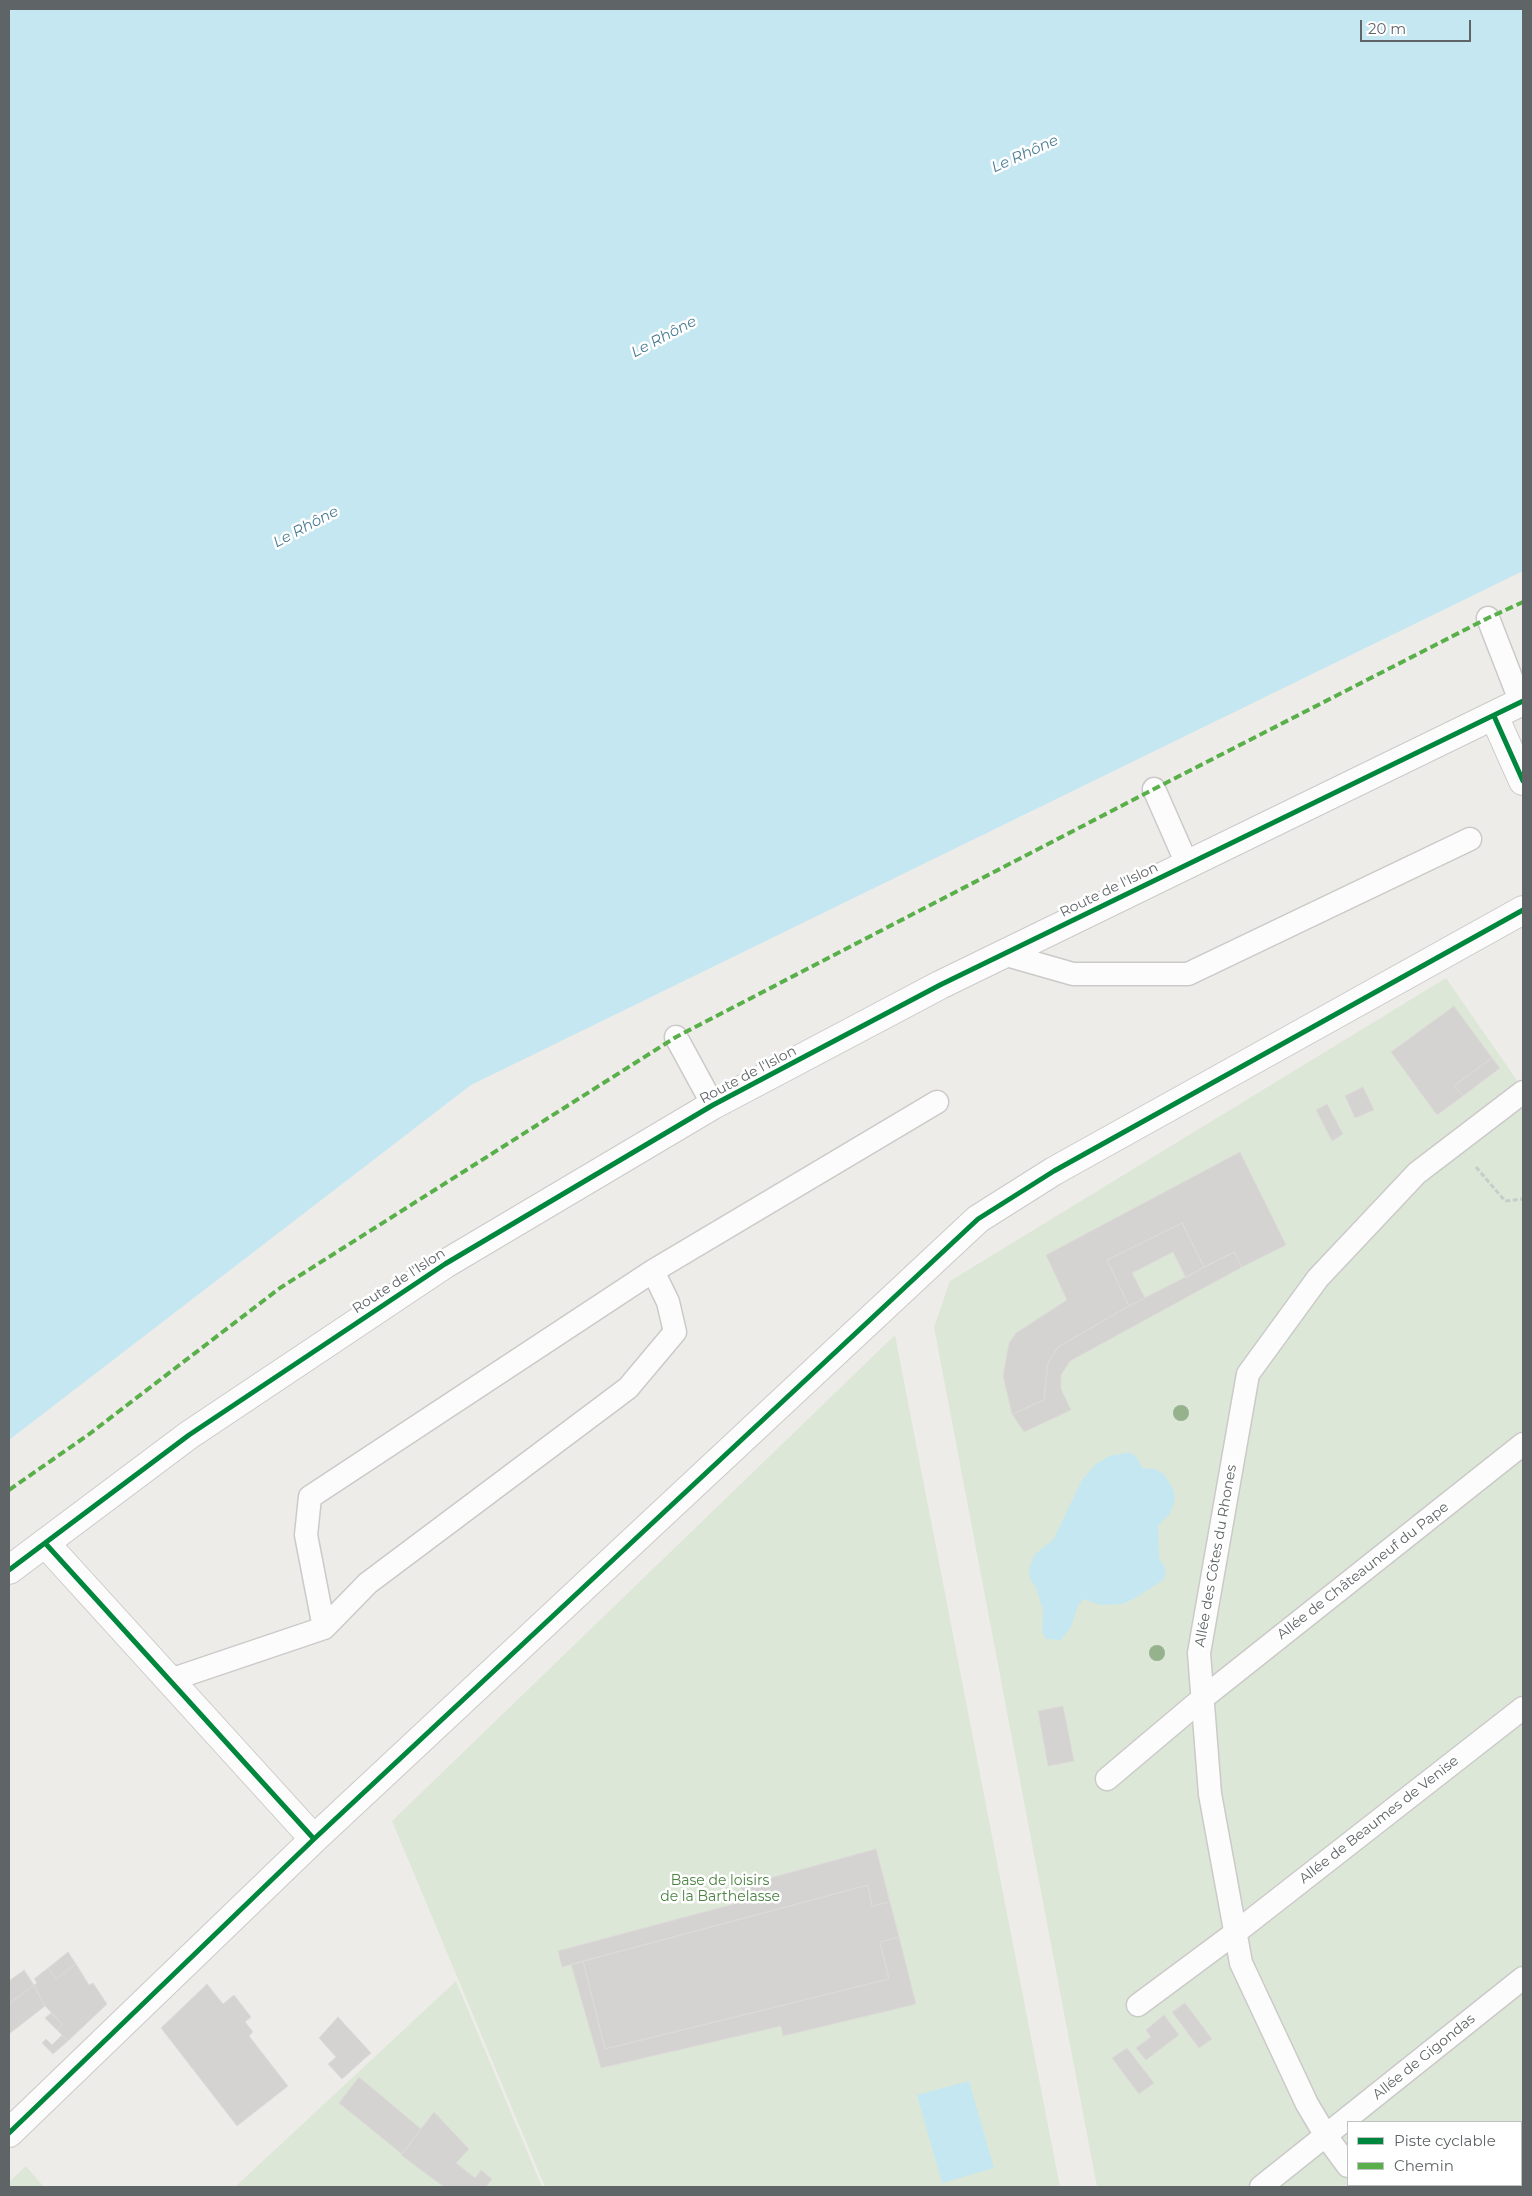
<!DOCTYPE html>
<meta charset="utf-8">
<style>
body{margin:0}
#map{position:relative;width:1532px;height:2196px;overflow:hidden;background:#eeece9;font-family:Montserrat,sans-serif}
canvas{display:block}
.frame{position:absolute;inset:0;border:10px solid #5f6466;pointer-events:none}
.legend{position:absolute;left:1347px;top:2121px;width:175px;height:65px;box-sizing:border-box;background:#fff;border:1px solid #bfc1c2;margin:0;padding:6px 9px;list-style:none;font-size:15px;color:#5f6466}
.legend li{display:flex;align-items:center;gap:10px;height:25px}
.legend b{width:25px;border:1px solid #bfc1c2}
.scale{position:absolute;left:1360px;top:20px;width:111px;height:22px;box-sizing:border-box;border:2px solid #5f6466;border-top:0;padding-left:6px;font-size:15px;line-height:18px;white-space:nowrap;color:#5f6466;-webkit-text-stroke:4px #fff;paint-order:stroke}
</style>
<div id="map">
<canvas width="1532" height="2196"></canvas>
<div class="frame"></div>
<ul class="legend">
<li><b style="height:6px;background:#00873e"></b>Piste cyclable</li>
<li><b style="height:6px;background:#59b04a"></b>Chemin</li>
</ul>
<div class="scale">20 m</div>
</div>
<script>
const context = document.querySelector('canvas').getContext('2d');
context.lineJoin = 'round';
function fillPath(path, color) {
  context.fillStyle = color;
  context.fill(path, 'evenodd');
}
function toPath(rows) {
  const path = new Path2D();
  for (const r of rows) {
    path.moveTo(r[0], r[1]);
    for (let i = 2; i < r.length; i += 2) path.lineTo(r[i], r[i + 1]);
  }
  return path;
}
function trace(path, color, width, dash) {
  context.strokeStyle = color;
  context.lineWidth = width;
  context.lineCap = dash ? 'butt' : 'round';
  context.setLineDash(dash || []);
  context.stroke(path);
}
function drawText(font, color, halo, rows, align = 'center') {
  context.font = font + ' Montserrat,sans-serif';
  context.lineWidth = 5;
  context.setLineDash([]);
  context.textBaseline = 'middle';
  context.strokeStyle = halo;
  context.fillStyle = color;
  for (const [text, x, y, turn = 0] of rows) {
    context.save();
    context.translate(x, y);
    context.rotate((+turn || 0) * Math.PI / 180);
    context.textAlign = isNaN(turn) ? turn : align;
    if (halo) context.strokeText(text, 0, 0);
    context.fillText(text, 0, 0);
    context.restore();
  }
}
const green = toPath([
 [1446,978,1523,1089,1523,2187,1097,2187,934,1327,950,1281],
 [1348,2122,1521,2122,1521,2185,1348,2185],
 [895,1335,1060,2187,545,2187,392,1821],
 [456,1981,542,2187,235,2187],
 [26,2166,44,2187,9,2187,9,2182]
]);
const water = toPath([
 [9,9,1523,9,1523,571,471,1085,9,1440],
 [1130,1452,1138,1459,1142,1468,1154,1469,1164,1474,1174,1491,1175,1499,1171,1512,1158,1526,1159,1559,1164,1566,1166,1573,1163,1580,1134,1599,1122,1604,1100,1605,1084,1599,1078,1605,1071,1627,1061,1640,1046,1639,1042,1632,1043,1610,1036,1588,1030,1579,1029,1568,1035,1554,1053,1540,1082,1480,1096,1464,1109,1456],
 [969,2081,994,2168,942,2183,917,2095]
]);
const building = toPath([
 [1454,1006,1492,1058,1454,1086,1463,1096,1437,1115,1391,1052,1454,1006],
 [1492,1058,1500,1068,1463,1096,1454,1086,1492,1058],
 [1363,1087,1374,1110,1355,1118,1345,1096,1363,1087],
 [1327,1104,1343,1134,1332,1141,1316,1110,1327,1104],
 [1240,1152,1286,1245,1242,1267,1234,1252,1204,1267,1182,1223,1107,1260,1129,1306,1058,1347,1048,1363,1044,1400,1012,1414,1003,1376,1009,1343,1016,1333,1067,1300,1046,1255,1240,1152],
 [1182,1223,1204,1267,1186,1278,1173,1252,1132,1273,1145,1298,1129,1306,1107,1260,1182,1223],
 [1234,1252,1242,1267,1070,1361,1061,1375,1061,1389,1071,1410,1024,1432,1012,1414,1044,1400,1048,1363,1058,1347,1129,1306,1234,1252],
 [1063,1706,1074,1761,1048,1766,1038,1711,1063,1706],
 [876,1849,890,1902,872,1906,868,1885,562,1967,558,1951,745,1901,741,1886,876,1849],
 [868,1885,872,1906,890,1902,899,1937,880,1942,889,1979,605,2049,583,1961,868,1885],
 [899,1937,916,2004,783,2036,781,2026,601,2068,571,1964,583,1961,605,2049,889,1979,880,1942,899,1937],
 [68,1952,76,1964,56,1979,48,1968,68,1952],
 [76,1964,89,1985,93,1983,107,2004,68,2041,57,2030,63,2025,45,2006,34,1985,37,1983,34,1979,48,1968,56,1979,76,1964],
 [24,1970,34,1985,9,2004,9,1981,24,1970],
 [207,1984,223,2004,234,1995,251,2017,245,2022,253,2032,249,2036,288,2086,237,2126,161,2028,207,1984],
 [34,1985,45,2006,9,2034,9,2004,34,1985],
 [1185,2003,1212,2039,1199,2048,1172,2012,1185,2003],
 [51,2013,63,2025,57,2030,45,2018,51,2013],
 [1164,2015,1179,2035,1146,2060,1136,2048,1151,2037,1146,2030,1164,2015],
 [338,2017,371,2053,342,2079,328,2064,336,2057,319,2038,338,2017],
 [62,2035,68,2041,53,2054,42,2043,46,2039,52,2045,62,2035],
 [1127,2048,1154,2083,1139,2094,1112,2058,1127,2048],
 [359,2077,421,2129,402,2154,339,2103,359,2077],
 [434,2112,469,2149,456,2163,475,2178,481,2170,492,2179,486,2187,444,2187,401,2155,434,2112]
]);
const path = toPath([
 [1476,1167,1505,1201,1523,1199]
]);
const service = toPath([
 [1488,618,1521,703],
 [1154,789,1187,864],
 [1003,954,1073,974,1188,974,1470,839],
 [676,1037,713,1105],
 [324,1628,368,1583,628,1388,675,1332,668,1302,653,1271],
 [170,1680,324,1628,306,1535,310,1497,653,1271,937,1102],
 [1107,1779,1203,1698,1523,1444],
 [1138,2005,1235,1933,1523,1708],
 [1348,2166,1326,2136,1307,2104,1241,1963,1210,1794,1199,1653,1248,1374,1318,1278,1417,1173,1523,1092],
 [1363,2185,1364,2187],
 [1261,2187,1523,1978]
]);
const minor = toPath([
 [1494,716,1523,781],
 [45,1543,314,1839],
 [9,2133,314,1839,978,1219,1054,1171,1523,910]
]);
const tertiary = toPath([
 [9,1570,189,1435,445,1264,713,1105,940,985,1523,701]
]);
const quiet = toPath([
 [9,1490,88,1435,280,1288,676,1037,1154,789,1488,618,1523,602]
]);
const cycleway = toPath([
 [1494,716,1523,781],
 [45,1543,314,1839],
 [9,1570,189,1435,445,1264,713,1105,940,985,1523,701],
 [9,2133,314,1839,978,1219,1054,1171,1523,910]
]);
const trees = [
 [1181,1413],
 [1157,1653]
];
const streetNames = [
 ["Route de l'Islon",1109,890,-26],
 ["Route de l'Islon",748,1075,-28],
 ["Route de l'Islon",399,1281,-33],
 ["Allée des Côtes du Rhones",1216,1556,-80],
 ["Allée de Châteauneuf du Pape",1363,1571,-38],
 ["Allée de Beaumes de Venise",1379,1820,-38],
 ["Allée de Gigondas",1424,2057,-39]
];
const parkNames = [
 ["Base de loisirs",720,1881],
 ["de la Barthelasse",720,1897]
];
const waterNames = [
 ["Le Rhône",1025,154,-24],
 ["Le Rhône",664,337,-28],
 ["Le Rhône",306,527,-28]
];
fillPath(green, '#dce7d7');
fillPath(water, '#c5e7f1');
fillPath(building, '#d5d3d2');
trace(building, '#dddbd8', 1);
trace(service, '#cbcac9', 25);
trace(minor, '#cbcac9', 30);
trace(tertiary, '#cbcac9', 30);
trace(path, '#c8ccca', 3, [5, 2.5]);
trace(service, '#fcfcfc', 22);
trace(minor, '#fcfcfc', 28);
trace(tertiary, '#fcfcfc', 28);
trace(quiet, '#59b04a', 4, [8, 4]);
trace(cycleway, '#00873e', 5);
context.fillStyle = '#95b28d';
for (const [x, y] of trees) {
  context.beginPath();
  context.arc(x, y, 8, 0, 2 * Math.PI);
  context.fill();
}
drawText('14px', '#5f6466', '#fff', streetNames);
drawText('14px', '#4c8242', '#fff', parkNames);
drawText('italic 15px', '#4a7d94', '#fff', waterNames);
</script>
